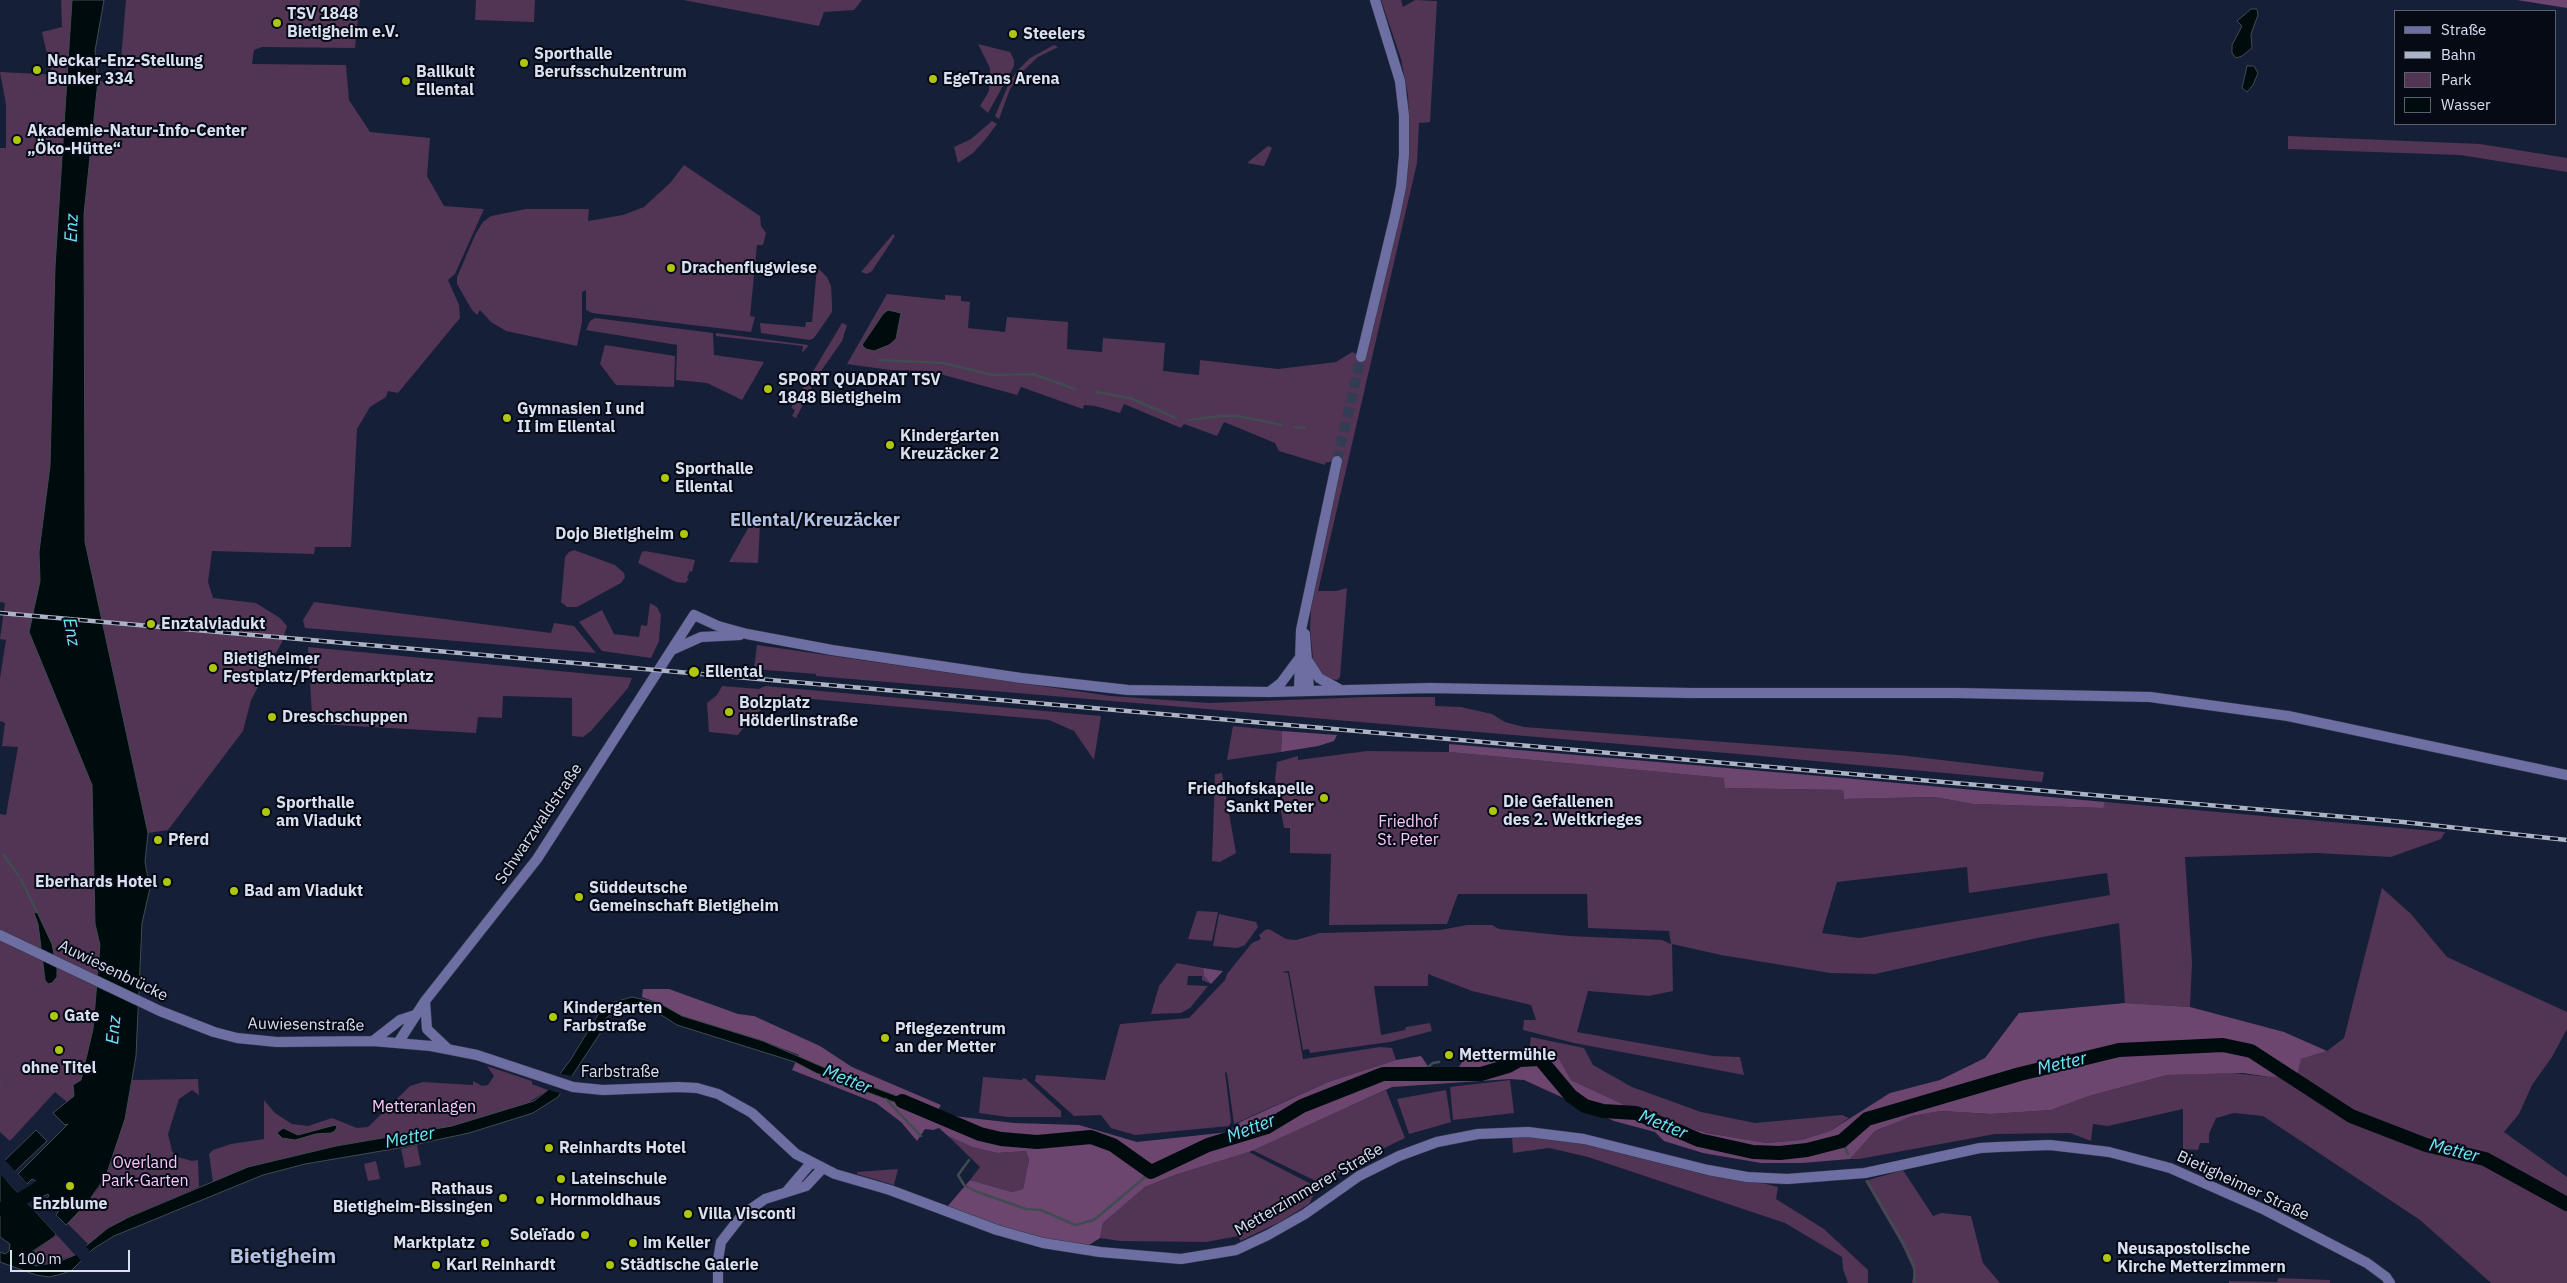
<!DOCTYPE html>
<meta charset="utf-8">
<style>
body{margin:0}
#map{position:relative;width:2567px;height:1283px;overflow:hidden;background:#151f38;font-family:"IBM Plex Sans",sans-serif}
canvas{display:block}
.legend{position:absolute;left:2394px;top:10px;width:162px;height:115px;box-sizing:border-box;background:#060a15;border:1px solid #5a606d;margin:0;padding:6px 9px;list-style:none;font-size:15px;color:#d8e0f1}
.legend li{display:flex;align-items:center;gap:10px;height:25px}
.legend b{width:25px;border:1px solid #5a606d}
.scale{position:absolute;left:10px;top:1250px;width:120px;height:22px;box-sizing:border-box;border:2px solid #d8e0f1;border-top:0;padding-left:6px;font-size:15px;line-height:18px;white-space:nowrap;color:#d8e0f1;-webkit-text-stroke:4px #060a15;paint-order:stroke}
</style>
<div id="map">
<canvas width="2567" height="1283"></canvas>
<ul class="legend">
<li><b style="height:6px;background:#6d6ea1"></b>Straße</li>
<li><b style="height:6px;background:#abb3c6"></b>Bahn</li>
<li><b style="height:14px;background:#523454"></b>Park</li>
<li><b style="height:14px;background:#000b0e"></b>Wasser</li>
</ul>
<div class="scale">100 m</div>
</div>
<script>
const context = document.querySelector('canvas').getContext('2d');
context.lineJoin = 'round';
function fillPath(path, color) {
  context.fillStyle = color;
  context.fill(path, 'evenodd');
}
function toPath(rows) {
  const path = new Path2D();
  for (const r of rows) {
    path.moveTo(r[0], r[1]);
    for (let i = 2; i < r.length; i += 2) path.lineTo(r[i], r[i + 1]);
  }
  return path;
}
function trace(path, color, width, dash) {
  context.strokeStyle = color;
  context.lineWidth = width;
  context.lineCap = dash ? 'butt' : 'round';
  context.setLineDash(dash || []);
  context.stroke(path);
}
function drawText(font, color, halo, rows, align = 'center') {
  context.font = font + ' "IBM Plex Sans",sans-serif';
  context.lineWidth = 4;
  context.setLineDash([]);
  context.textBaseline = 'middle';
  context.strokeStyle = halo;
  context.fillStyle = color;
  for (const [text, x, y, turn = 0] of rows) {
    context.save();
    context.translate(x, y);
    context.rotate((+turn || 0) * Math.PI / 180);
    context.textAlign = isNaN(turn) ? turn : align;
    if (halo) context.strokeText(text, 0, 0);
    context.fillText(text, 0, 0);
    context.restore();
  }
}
const green = toPath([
 [61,0,72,0,55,267,50,466,39,552,40,581,29,632,92,785,95,924,100,945,93,1029,81,1080,75,1096,67,1102,55,1092,10,1141,0,1132,0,814,6,815,18,747,2,746,5,723,0,721,0,678,6,640,0,639,5,603,0,602,0,148,6,148,6,104,0,72,62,75,51,72,42,32,62,27],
 [126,0,360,0,355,48,262,47,254,50,252,64,346,65,349,100,370,132,430,138,427,176,444,206,484,209,455,274,448,280,459,305,460,318,398,393,388,391,386,397,370,407,357,429,351,547,315,547,314,554,212,551,208,582,213,598,256,603,280,618,287,626,282,642,251,700,243,731,168,830,148,833,85,542,84,214,98,81,119,83],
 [476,0,535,0,534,22,475,20],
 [683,0,862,0,854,10,824,12,819,26],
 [1381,0,1401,0,1403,7,1415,0,1437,1,1430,122,1419,123,1417,163,1318,591,1336,591,1347,588,1340,677,1337,680,1326,678,1318,669,1313,659,1310,629,1311,605,1333,461,1325,463,1325,465,1279,451,1275,443,1224,422,1217,436,1184,424,1181,428,1124,404,1120,413,1095,406,1084,405,1083,409,1021,387,1017,395,929,371,890,370,847,364,887,294,945,300,945,295,961,296,961,301,970,302,968,328,1005,332,1007,317,1068,322,1067,349,1102,352,1103,338,1165,343,1163,371,1199,375,1200,360,1278,369,1336,362,1352,352,1366,358,1401,208,1409,125,1408,95,1401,59],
 [978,44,1010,52,1014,60,1014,66,988,113,980,106,989,91,990,68],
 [1054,45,1058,47,1038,57,1024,70,1010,89,999,119,995,116,1010,81,1019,69,1030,58],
 [992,121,997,124,985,140,973,153,958,163,954,147,971,139],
 [2288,136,2480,144,2567,158,2567,172,2460,155,2288,149],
 [1268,146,1272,148,1264,166,1247,163],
 [684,165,760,216,761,226,766,233,763,245,757,245,750,316,755,317,751,332,592,313,586,310,586,290,582,292,582,322,577,346,506,331,491,322,480,310,477,315,472,310,457,284,457,277,476,233,483,222,491,216,526,209,589,209,588,221,623,215,644,207,671,182],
 [893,234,895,236,872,271,867,274,861,272],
 [817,267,827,277,831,286,832,304,832,312,814,338,810,340,761,333,760,323,805,327,806,322,812,322],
 [595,318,713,333,714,355,764,362,742,400,707,383,676,380,677,345,586,330,590,321],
 [842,323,847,325,842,341,819,374,796,418,792,416,795,410,791,408],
 [716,333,808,345,808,346,802,353,803,346,716,336],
 [605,345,675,356,674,387,616,385,600,364],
 [750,525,760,525,758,563,729,562],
 [574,550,615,565,624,573,625,577,621,583,577,607,567,607,561,602,565,557,569,552],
 [645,551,695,560,692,572,690,571,687,578,689,579,685,583,676,582,638,563,642,552],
 [314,602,551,633,554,623,574,626,596,653,305,628,303,620],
 [650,603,657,607,661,615,659,641,651,658,602,651,579,622,602,610,614,634,639,637,641,625,647,626],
 [757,645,1111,696,1209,703,1366,697,1435,697,1435,706,1461,707,1492,714,1505,722,1524,727,1899,755,2044,772,2042,782,1750,755,816,676,816,674,754,669],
 [308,647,632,678,628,688,591,731,583,737,572,736,572,698,503,696,502,718,478,717,476,733,319,724,312,716],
 [722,686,759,689,765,686,1101,716,1094,760,1074,731,1049,720,800,698,765,707,752,717,738,735,709,732,707,703,717,695],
 [1233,726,1282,731,1281,752,1227,760],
 [1367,751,1449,752,1725,778,1725,788,1843,790,1844,799,1934,797,1973,804,2102,808,2105,802,2445,832,2441,839,2391,857,2316,853,2185,857,2192,962,2190,1007,2125,1003,2119,923,2037,938,1875,974,1830,973,1721,955,1672,944,1673,991,1649,996,1588,991,1577,1032,1713,1056,1740,1057,1744,1075,1574,1043,1523,1030,1524,1020,1536,1020,1531,1005,1472,991,1428,974,1428,986,1374,986,1381,1035,1405,1030,1406,1027,1430,1023,1432,1031,1390,1042,1310,1053,1309,1049,1303,1050,1289,971,1282,972,1288,973,1303,1059,1380,1047,1392,1048,1396,1060,1328,1082,1234,1124,1227,1073,1225,1072,1231,1122,1229,1126,1135,1135,1111,1128,1101,1115,1074,1116,1035,1081,1036,1075,1105,1080,1120,1024,1189,1018,1225,980,1227,974,1252,943,1261,939,1259,935,1265,930,1269,929,1286,939,1296,940,1320,933,1440,930,1467,925,1492,925,1499,929,1569,936,1662,940,1671,944,1669,931,1588,928,1587,894,1458,894,1447,924,1329,925,1331,854,1290,853,1290,828,1284,828,1275,779,1277,762,1298,756,1298,760],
 [1967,867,1969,893,2107,873,2110,895,1859,938,1822,933,1837,882],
 [1222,773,1236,853,1220,862,1212,861,1215,774],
 [2382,888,2411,914,2447,957,2567,1012,2567,1029,2552,1057,2532,1085,2519,1114,2504,1132,2567,1177,2567,1283,2491,1283,2420,1220,2263,1116,2234,1113,2216,1118,2209,1134,2209,1143,2200,1143,2198,1150,2183,1149,2183,1109,2108,1126,2093,1124,2091,1141,2070,1133,1995,1134,1859,1159,1850,1159,1875,1131,1911,1116,1941,1111,1991,1114,2051,1110,2089,1096,2167,1075,2232,1073,2270,1077,2301,1059,2327,1051,2344,1038],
 [1197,911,1218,912,1212,941,1188,939],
 [1219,914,1256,922,1258,927,1245,945,1237,948,1213,946],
 [1177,963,1203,968,1204,976,1211,984,1202,980,1202,976,1188,976,1187,985,1208,986,1190,1008,1181,1013,1151,1014,1159,986],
 [1531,1037,1584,1048,1593,1065,1632,1087,1701,1112,1755,1123,1842,1115,1849,1118,1830,1131,1801,1140,1767,1143,1707,1133,1644,1114,1571,1080,1558,1057,1529,1053],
 [487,1066,532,1081,532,1084,548,1090,526,1104,452,1126,336,1146,249,1167,213,1182,209,1154,213,1150,231,1144,264,1139,264,1100,275,1113,292,1124,308,1126,332,1118,357,1128,368,1127,410,1086,423,1082,473,1085,473,1081,482,1086,488,1085,494,1076],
 [983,1077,1022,1080,1023,1078,1026,1079,1061,1111,1061,1117,1008,1117,979,1113],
 [198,1079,199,1095,192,1090,179,1099,168,1134,172,1151,178,1157,192,1161,198,1160,199,1187,129,1217,88,1244,67,1223,98,1189,106,1176,125,1119,132,1080],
 [1510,1080,1514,1113,1453,1120,1450,1087],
 [1386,1090,1405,1138,1355,1162,1322,1184,1252,1150],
 [1446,1090,1451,1122,1409,1134,1397,1099],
 [1512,1135,1572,1141,1706,1175,1754,1181,1778,1187,1776,1199,1824,1229,1868,1270,1868,1283,1848,1283,1843,1269,1842,1257,1785,1223,1588,1157,1549,1148,1513,1153],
 [948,1136,972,1147,997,1153,1026,1151,1029,1160,1023,1189,1012,1192,970,1180,980,1167],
 [417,1145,421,1165,405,1168,401,1149],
 [1249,1152,1315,1186,1317,1189,1309,1204,1280,1222,1240,1241,1239,1236,1206,1242,1120,1241,1100,1238,1103,1223,1145,1187,1175,1175],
 [376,1161,380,1179,368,1181,364,1164],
 [898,1169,894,1185,857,1174,857,1172],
 [1903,1170,1933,1216,1941,1213,1971,1216,1983,1263,2000,1283,1912,1283,1914,1271,1902,1245,1865,1181],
 [57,1235,75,1255,44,1265,32,1263,30,1254],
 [2278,1278,2330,1280,2330,1283,2229,1283,2229,1281,2277,1282]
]);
const forest = toPath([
 [2517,0,2567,0,2567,8],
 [1282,731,1337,735,1334,741,1318,746,1281,752],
 [1449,744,1843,778,2105,802,2103,808,1973,804,1934,797,1844,799,1843,790,1725,788,1724,778,1449,752],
 [1203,968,1223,971,1211,984,1204,976],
 [643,989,669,989,738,1014,754,1016,820,1046,852,1067,941,1105,936,1114,1014,1123,1079,1125,1137,1142,1229,1132,1240,1122,1328,1082,1396,1060,1421,1056,1432,1072,1459,1067,1469,1050,1516,1051,1558,1057,1571,1080,1644,1114,1707,1133,1767,1143,1801,1140,1830,1131,1890,1093,1940,1080,1985,1058,2019,1013,2125,1003,2190,1007,2284,1032,2327,1051,2301,1059,2297,1075,2270,1077,2243,1073,2167,1075,2089,1096,2051,1110,1991,1114,1941,1111,1912,1116,1875,1131,1850,1159,1802,1163,1761,1163,1703,1153,1664,1141,1655,1132,1614,1121,1524,1080,1510,1079,1392,1087,1249,1152,1175,1175,1145,1187,1103,1223,1100,1238,1089,1245,1049,1240,985,1222,947,1207,970,1180,1012,1192,1023,1189,1029,1160,1026,1151,997,1153,972,1147,948,1136,939,1128,933,1130,925,1129,917,1141,901,1122,876,1103,792,1070,799,1055,763,1041,682,1016,659,1003,642,997]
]);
const water = toPath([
 [72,0,104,0,95,51,98,81,84,214,85,542,148,833,145,862,150,888,142,923,136,1056,125,1119,106,1176,88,1202,66,1225,56,1215,61,1207,58,1206,53,1211,43,1201,49,1196,48,1194,40,1198,31,1187,36,1181,32,1179,27,1184,18,1174,68,1124,65,1125,53,1113,74,1096,73,1085,81,1080,93,1029,100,945,95,924,92,785,29,632,40,581,39,552,50,466,55,267,72,0],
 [2251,9,2257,9,2258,15,2251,34,2252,48,2242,56,2236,58,2232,53,2232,45,2242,26,2237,21,2251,9],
 [2247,66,2254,66,2258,73,2253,85,2247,92,2242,88,2247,66],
 [888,310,901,313,896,339,889,345,874,351,866,349,862,345,883,314,888,310],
 [37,912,52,944,57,969,57,977,52,983,48,984,45,980,38,924,34,913,37,912],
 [632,997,659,1003,682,1016,763,1041,846,1077,921,1105,918,1111,816,1073,795,1062,677,1025,647,1006,633,1005,618,1009,606,1018,601,1032,558,1097,533,1113,469,1133,399,1148,305,1164,263,1175,114,1236,93,1249,72,1270,62,1274,49,1277,36,1275,0,1262,0,1252,5,1254,9,1251,10,1244,0,1237,0,1165,36,1130,47,1141,6,1180,56,1234,54,1237,30,1253,31,1263,36,1266,58,1262,75,1255,108,1228,129,1217,248,1167,336,1146,452,1126,534,1101,548,1090,571,1059,604,1005,632,997],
 [335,1125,337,1127,335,1131,331,1133,316,1134,295,1140,282,1138,277,1133,283,1128,298,1135,335,1125]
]);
const pier = toPath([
 [558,1073,576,1077,563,1094,545,1089],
 [4,1159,67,1227,64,1227,16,1174,9,1180,58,1232,58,1236,0,1174,0,1162],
 [84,1244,92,1254,83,1263,74,1253]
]);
const stream = toPath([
 [879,360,943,363,993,375,1033,374,1075,389],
 [1096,392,1130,398,1176,418],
 [1189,420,1220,416,1238,416,1282,425],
 [1295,427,1305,428],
 [3,854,18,875],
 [21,879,37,912],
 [1462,1057,1505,1056,1519,1060],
 [1419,1074,1433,1063,1439,1062],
 [0,1083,0,1082],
 [886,1099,921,1136],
 [1842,1141,1848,1154],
 [969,1160,958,1175,964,1185,975,1191,1026,1209,1041,1210,1075,1225,1094,1220,1151,1172],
 [1867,1181,1904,1244,1914,1266,1915,1283]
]);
const river = toPath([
 [902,1101,980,1134,1001,1139,1037,1142,1091,1137,1113,1145,1151,1172,1208,1145,1267,1127,1302,1106,1383,1074,1481,1074,1508,1066,1519,1060,1540,1059,1571,1096,1585,1106,1603,1111,1636,1113,1699,1140,1753,1152,1780,1153,1807,1150,1842,1141,1867,1119,2020,1074,2119,1050,2223,1045,2251,1051,2351,1116,2426,1145,2485,1159,2567,1204],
 [0,1209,5,1209,36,1190,48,1180]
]);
const secondaryTunnel = toPath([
 [1337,461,1361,357]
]);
const secondary = toPath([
 [1361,357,1395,216,1401,187,1404,155,1404,116,1400,81,1375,0],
 [1305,634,1309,690],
 [672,650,701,637,740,635],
 [1308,661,1319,678,1339,689],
 [1299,691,1301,630,1337,461],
 [1269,692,1281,683,1298,660],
 [0,935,160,1011,214,1032,237,1038,277,1042,373,1041,431,1046,477,1055,573,1087,603,1090,678,1087,697,1088,718,1094,752,1113,796,1154,835,1174,890,1190,997,1230,1043,1243,1100,1252,1181,1259,1236,1250,1268,1235,1305,1214,1359,1176,1399,1156,1437,1142,1478,1134,1528,1132,1584,1139,1708,1170,1747,1177,1787,1179,1865,1173,1980,1148,1998,1147,2050,1145,2109,1152,2170,1168,2265,1210,2367,1263,2386,1277,2390,1283],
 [425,1001,427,1029,447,1048],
 [373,1041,400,1020,415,1015],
 [398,1043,425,1001,537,859,694,615,718,626,747,634,832,650,1021,678,1128,690,1269,692,1430,688,1690,693,1958,693,2150,697,2288,716,2567,775],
 [787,1191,811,1163],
 [718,1283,718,1260,721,1242,742,1215,765,1199,806,1186,822,1169]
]);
const rail = toPath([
 [0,613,2403,822,2567,840]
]);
const markers = [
 [277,23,5,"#adc60e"],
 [1013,34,5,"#adc60e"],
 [524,63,5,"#adc60e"],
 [37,70,5,"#adc60e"],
 [933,79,5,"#adc60e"],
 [406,81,5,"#adc60e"],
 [17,140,5,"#adc60e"],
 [671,268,5,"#adc60e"],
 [768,389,5,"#adc60e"],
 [507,418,5,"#adc60e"],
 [890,445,5,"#adc60e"],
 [665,478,5,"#adc60e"],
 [684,534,5,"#adc60e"],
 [151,624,5,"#adc60e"],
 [213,668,5,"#adc60e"],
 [694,672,6,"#adc60e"],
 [729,712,5,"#adc60e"],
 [272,717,5,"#adc60e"],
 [1324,798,5,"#adc60e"],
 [1493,811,5,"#adc60e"],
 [266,812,5,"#adc60e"],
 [158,840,5,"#adc60e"],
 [167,882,5,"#adc60e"],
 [234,891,5,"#adc60e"],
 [579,897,5,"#adc60e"],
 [54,1016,5,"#adc60e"],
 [553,1017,5,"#adc60e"],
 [885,1038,5,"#adc60e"],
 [59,1050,5,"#adc60e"],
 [1449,1055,5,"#adc60e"],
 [549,1148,5,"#adc60e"],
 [561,1179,5,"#adc60e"],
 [70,1186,5,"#adc60e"],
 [503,1198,5,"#adc60e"],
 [540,1200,5,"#adc60e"],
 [688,1214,5,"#adc60e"],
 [585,1235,5,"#adc60e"],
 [485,1243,5,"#adc60e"],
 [633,1243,5,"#adc60e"],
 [2107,1258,5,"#adc60e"],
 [436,1265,5,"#adc60e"],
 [610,1265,5,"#adc60e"]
];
const poiNames = [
 ["TSV 1848",287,14],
 ["Bietigheim e.V.",287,32],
 ["Steelers",1023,34],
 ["Sporthalle",534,54],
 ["Berufsschulzentrum",534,72],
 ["Neckar-Enz-Stellung",47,61],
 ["Bunker 334",47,79],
 ["Ballkult",416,72],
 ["Ellental",416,90],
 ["EgeTrans Arena",943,79],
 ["Akademie-Natur-Info-Center",27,131],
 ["„Öko-Hütte“",27,149],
 ["Drachenflugwiese",681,268],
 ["SPORT QUADRAT TSV",778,380],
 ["1848 Bietigheim",778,398],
 ["Gymnasien I und",517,409],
 ["II im Ellental",517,427],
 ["Kindergarten",900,436],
 ["Kreuzäcker 2",900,454],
 ["Sporthalle",675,469],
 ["Ellental",675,487],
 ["Dojo Bietigheim",674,534,"right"],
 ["Enztalviadukt",161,624],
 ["Bietigheimer",223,659],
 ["Festplatz/Pferdemarktplatz",223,677],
 ["Ellental",705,672],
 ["Bolzplatz",739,703],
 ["Hölderlinstraße",739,721],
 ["Dreschschuppen",282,717],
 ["Friedhofskapelle",1314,789,"right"],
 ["Sankt Peter",1314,807,"right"],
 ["Die Gefallenen",1503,802],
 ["des 2. Weltkrieges",1503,820],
 ["Sporthalle",276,803],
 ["am Viadukt",276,821],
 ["Pferd",168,840],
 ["Eberhards Hotel",157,882,"right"],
 ["Süddeutsche",589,888],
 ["Gemeinschaft Bietigheim",589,906],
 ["Bad am Viadukt",244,891],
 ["Kindergarten",563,1008],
 ["Farbstraße",563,1026],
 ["Gate",64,1016],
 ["Pflegezentrum",895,1029],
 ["an der Metter",895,1047],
 ["Mettermühle",1459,1055],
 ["ohne Titel",59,1068,"center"],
 ["Reinhardts Hotel",559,1148],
 ["Lateinschule",571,1179],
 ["Rathaus",493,1189,"right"],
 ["Bietigheim-Bissingen",493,1207,"right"],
 ["Hornmoldhaus",550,1200],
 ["Enzblume",70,1204,"center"],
 ["Villa Visconti",698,1214],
 ["Soleïado",575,1235,"right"],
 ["Marktplatz",475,1243,"right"],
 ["im Keller",643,1243],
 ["Neusapostolische",2117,1249],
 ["Kirche Metterzimmern",2117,1267],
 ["Karl Reinhardt",446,1265],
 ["Städtische Galerie",620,1265]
];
const parkNames = [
 ["Friedhof",1408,822],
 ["St. Peter",1408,840],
 ["Metteranlagen",424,1107],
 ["Overland",145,1163],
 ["Park-Garten",145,1181]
];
const streetNames = [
 ["Schwarzwaldstraße",539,824,-56],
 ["Auwiesenbrücke",113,971,26],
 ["Auwiesenstraße",306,1025,1],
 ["Farbstraße",620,1072],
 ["Bietigheimer Straße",2243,1186,25],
 ["Metterzimmerer Straße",1309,1190,-30]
];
const waterNames = [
 ["Enz",72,228,-88],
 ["Enz",71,632,79],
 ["Enz",114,1030,-85],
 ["Metter",2062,1064,-13],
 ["Metter",847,1080,22],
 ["Metter",1663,1125,22],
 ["Metter",1251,1129,-21],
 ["Metter",410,1138,-11],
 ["Metter",2454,1151,14]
];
const neighbourhoodNames = [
 ["Ellental/Kreuzäcker",815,521]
];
const districtNames = [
 ["Bietigheim",283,1257]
];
fillPath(green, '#523454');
fillPath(forest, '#6d466f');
fillPath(water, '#000b0e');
trace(water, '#414b52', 1);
fillPath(pier, '#151f38');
trace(stream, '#414b52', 2.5);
trace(river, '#000b0e', 14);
trace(secondaryTunnel, '#323c54', 10, [10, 5]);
trace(secondary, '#32384c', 11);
trace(secondary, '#6d6ea1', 10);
trace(rail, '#abb3c6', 4.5);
trace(rail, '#060a15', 2.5, [8]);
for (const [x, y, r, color] of markers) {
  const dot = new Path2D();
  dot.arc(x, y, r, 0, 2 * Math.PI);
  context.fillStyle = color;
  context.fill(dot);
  trace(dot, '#060a15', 2);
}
drawText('bold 16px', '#d8e0f1', '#060a15', poiNames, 'left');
drawText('16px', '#f9c7fc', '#060a15', parkNames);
drawText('16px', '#d8e0f1', '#060a15', streetNames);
drawText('italic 18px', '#6be6f6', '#060a15', waterNames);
drawText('bold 18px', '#b2c1e2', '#060a15', neighbourhoodNames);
drawText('bold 21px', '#b2c1e2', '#060a15', districtNames);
</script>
